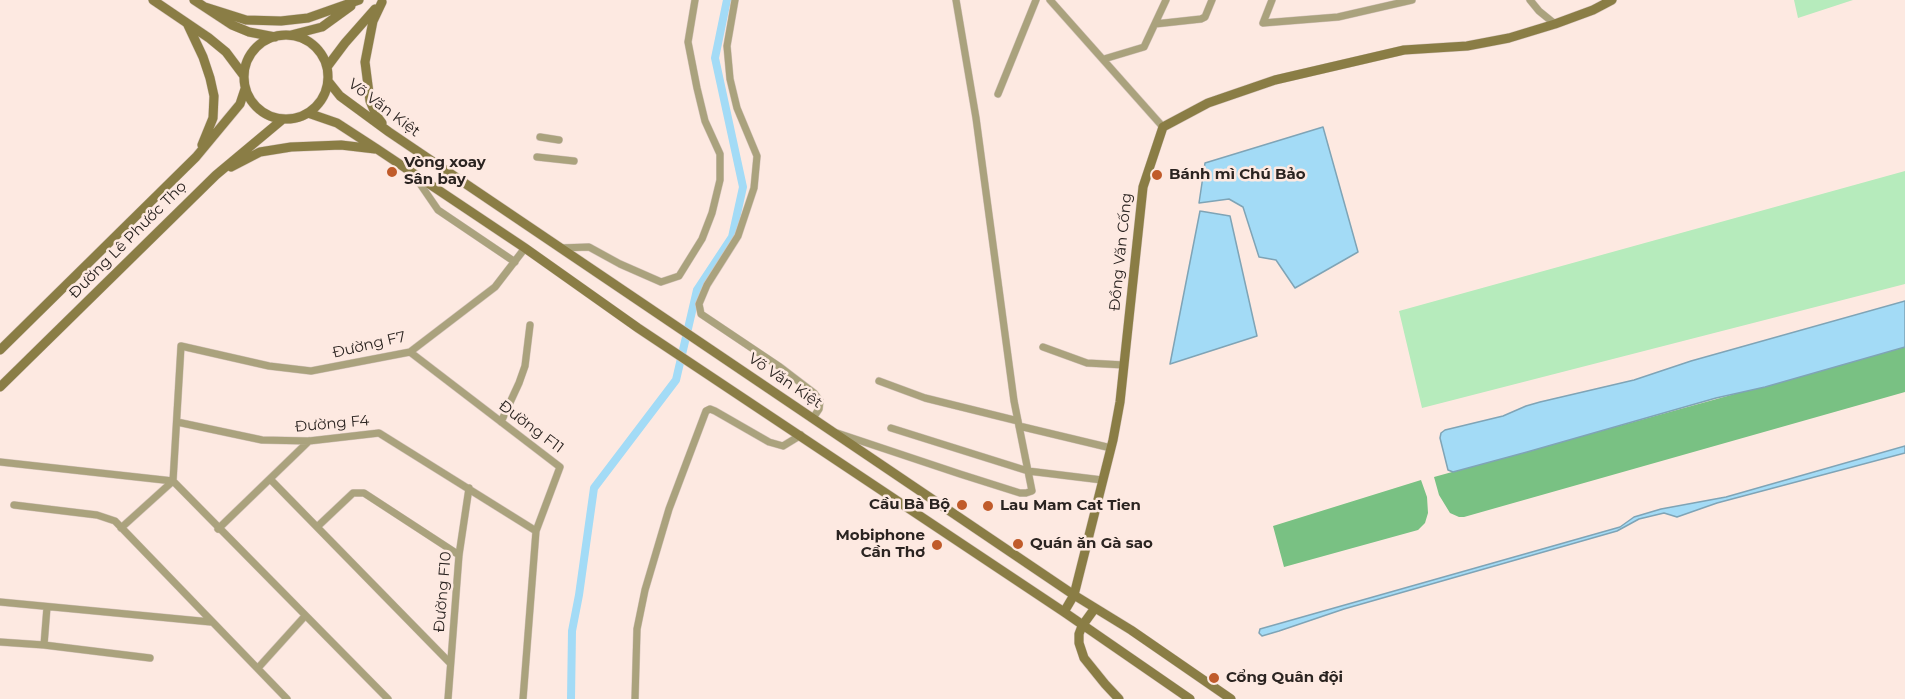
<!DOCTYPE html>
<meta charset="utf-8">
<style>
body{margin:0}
canvas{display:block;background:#fde9e1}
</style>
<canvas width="1905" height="699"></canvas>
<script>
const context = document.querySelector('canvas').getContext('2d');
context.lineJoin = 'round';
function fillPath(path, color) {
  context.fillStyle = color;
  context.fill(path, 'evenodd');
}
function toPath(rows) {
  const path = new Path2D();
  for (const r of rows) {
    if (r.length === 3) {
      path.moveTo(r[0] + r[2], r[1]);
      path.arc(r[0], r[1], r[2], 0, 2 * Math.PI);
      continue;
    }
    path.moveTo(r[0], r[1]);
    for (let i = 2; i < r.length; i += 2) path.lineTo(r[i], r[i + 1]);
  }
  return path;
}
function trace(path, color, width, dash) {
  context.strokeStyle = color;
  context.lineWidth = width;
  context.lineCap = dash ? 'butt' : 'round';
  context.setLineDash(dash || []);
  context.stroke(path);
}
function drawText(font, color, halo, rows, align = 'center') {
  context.font = font + ' Montserrat,sans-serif';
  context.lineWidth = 5;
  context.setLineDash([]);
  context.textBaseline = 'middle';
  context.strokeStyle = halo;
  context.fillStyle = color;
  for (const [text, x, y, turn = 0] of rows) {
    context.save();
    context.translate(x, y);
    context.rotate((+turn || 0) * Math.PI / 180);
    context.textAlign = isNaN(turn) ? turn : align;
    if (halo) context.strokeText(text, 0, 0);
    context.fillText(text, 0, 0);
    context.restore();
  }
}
const green = toPath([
 [1794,0,1853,0,1798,18],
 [1905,171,1905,284,1422,408,1399,311]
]);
const forest = toPath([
 [1905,347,1905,392,1464,517,1459,517,1450,513,1439,495,1434,477],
 [1421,480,1427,497,1428,513,1425,523,1418,530,1284,567,1273,526]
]);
const water = toPath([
 [1323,127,1358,252,1295,288,1276,260,1259,257,1243,207,1229,199,1199,203,1205,163,1323,127],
 [1200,211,1230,216,1257,336,1170,364,1200,211],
 [1905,301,1905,347,1765,387,1716,398,1527,452,1453,472,1448,470,1440,438,1441,433,1445,430,1503,416,1526,406,1540,402,1634,380,1691,361,1905,301],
 [1905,446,1905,453,1717,503,1677,517,1664,513,1639,519,1617,531,1344,609,1279,631,1262,636,1259,633,1260,629,1620,527,1634,517,1661,509,1726,497,1905,446]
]);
const canal = toPath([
 [571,699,572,631,579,595,594,488,676,380,697,290,732,237,743,187,715,58,727,0]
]);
const street = toPath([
 [735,0,727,46,730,79,737,108,757,156,754,188,738,236,707,285,699,304,701,314,780,367,814,393,820,401,819,409,813,418],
 [1050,0,1163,127],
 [1272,0,1263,23,1338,17,1412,0],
 [1530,0,1539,11,1555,24],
 [1155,24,1201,19,1205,17,1212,0],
 [1104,59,1144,47,1166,0],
 [998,94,1036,0],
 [540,137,559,140],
 [537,157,574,161],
 [414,175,438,210,515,262],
 [560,248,589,247,620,264,661,282,679,276,702,239,712,213,720,180,720,154,705,121,697,88,688,42,695,0],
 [1043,347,1087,363,1124,365],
 [410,352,560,467,536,531,523,699],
 [879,381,925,398,1018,421],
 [177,422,262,440,309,441,379,433,536,531],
 [501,422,519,383,525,366,530,325],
 [1019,426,1111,448],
 [891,428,1028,471,1102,480],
 [837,433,960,474,1020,493,1026,493,1032,491,1014,401,976,118,956,0],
 [0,462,173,481],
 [270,479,450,663],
 [14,505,97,515,115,521,287,699],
 [317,527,353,493,364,493,459,555],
 [121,528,173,481],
 [218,529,309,441],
 [0,602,211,622],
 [47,607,44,645,150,658],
 [0,642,44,645],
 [258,668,305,616],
 [388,699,173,481,181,346,269,366,311,371,410,352,495,287,525,248],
 [448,699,459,555,469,488],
 [635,699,637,629,645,590,669,509,706,411,710,409,715,411,769,442,783,446,801,435]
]);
const secondary = toPath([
 [153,0,209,38,226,52,244,76],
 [194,0,232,25,249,32,275,37],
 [382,2,373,21,365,62,370,101,376,115,382,123],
 [205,7,246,20,281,21,308,18,359,0],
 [187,23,203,57,210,78,214,96,213,118,202,145],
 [291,35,322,27,351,6],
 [286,77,42],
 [327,67,345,43,375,9],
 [328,81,340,96,389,132,1074,595,1131,630,1231,699],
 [308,113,337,123,377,149,525,248,638,328,1064,612,1190,699],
 [231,167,260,152,291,147,341,145,375,149],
 [0,350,196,157,240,104,245,89],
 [0,387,216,175,283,119],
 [1095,608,1082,626,1079,634,1079,643,1084,658,1105,684,1119,699],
 [1064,612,1074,595,1113,440,1120,402,1143,187,1163,127,1208,103,1275,80,1404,50,1467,46,1509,38,1555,24,1593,10,1612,0]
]);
const markers = [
 [392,172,6,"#c05b2a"],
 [1157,175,6,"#c05b2a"],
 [962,505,6,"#c05b2a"],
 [988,506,6,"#c05b2a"],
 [1018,544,6,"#c05b2a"],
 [937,545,6,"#c05b2a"],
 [1214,678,6,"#c05b2a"]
];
const streetNames = [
 ["Võ Văn Kiệt",384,108,37],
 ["Đường Lê Phước Thọ",128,240,-45],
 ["Đồng Văn Cống",1121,252,-84],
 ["Đường F7",369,345,-13],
 ["Võ Văn Kiệt",785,381,34],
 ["Đường F4",332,424,-5],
 ["Đường F11",531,427,37],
 ["Đường F10",443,592,-85]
];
const poiNames = [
 ["Vòng xoay",404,163],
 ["Sân bay",404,180],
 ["Bánh mì Chú Bảo",1169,175],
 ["Cầu Bà Bộ",950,505,"right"],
 ["Lau Mam Cat Tien",1000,506],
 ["Mobiphone",925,536,"right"],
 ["Cần Thơ",925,553,"right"],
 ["Quán ăn Gà sao",1030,544],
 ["Cổng Quân đội",1226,678]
];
fillPath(green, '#b6ebbc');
fillPath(forest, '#79c183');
fillPath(water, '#a3dbf6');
trace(water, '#7fa4b6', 1.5);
trace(canal, '#a3dbf6', 8);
trace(street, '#d7c6be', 8);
trace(secondary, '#d7c6be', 10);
trace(street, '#aaa27d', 7);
trace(secondary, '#8a7d45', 9);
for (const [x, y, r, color] of markers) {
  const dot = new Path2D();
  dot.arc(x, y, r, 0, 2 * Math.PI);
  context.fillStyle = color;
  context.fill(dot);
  trace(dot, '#fde9e1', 2);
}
drawText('15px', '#2b2421', '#fde9e1', streetNames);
drawText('bold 15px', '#2b2421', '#fde9e1', poiNames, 'left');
</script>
